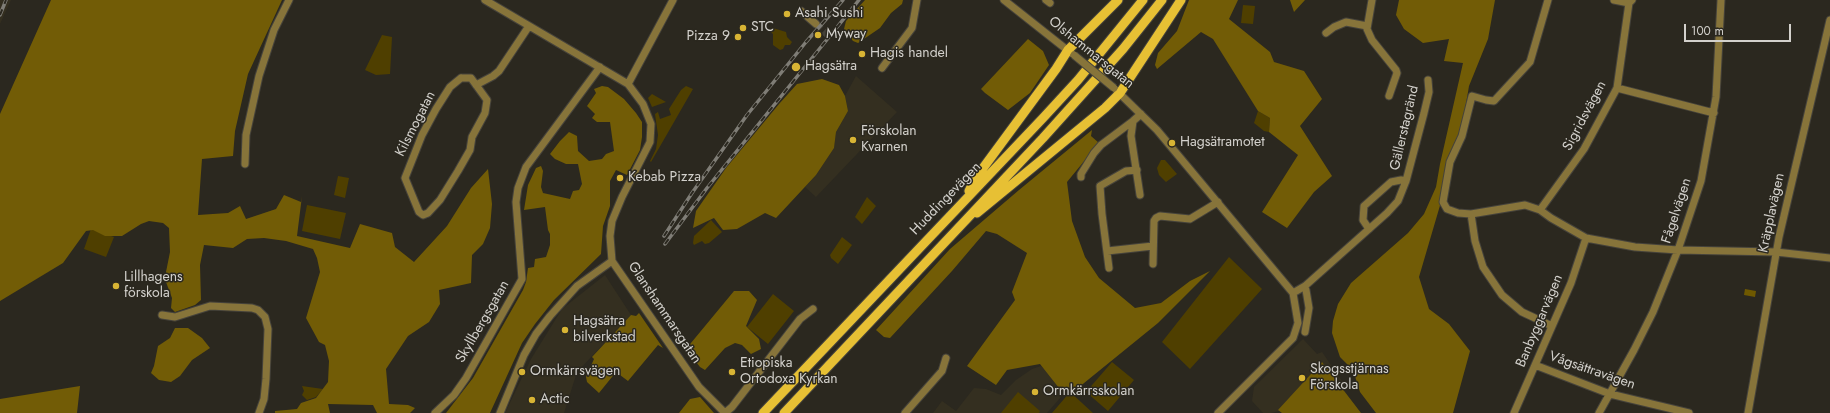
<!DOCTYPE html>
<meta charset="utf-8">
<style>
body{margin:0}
#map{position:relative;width:1830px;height:413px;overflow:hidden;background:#2b281f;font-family:Jost,sans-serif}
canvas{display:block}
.scale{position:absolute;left:1684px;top:24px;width:107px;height:18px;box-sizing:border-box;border:2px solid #d3d1cc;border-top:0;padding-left:5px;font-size:12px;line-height:14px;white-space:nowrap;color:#d3d1cc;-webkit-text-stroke:3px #2b281f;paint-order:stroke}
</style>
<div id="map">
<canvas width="1830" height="413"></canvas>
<div class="scale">100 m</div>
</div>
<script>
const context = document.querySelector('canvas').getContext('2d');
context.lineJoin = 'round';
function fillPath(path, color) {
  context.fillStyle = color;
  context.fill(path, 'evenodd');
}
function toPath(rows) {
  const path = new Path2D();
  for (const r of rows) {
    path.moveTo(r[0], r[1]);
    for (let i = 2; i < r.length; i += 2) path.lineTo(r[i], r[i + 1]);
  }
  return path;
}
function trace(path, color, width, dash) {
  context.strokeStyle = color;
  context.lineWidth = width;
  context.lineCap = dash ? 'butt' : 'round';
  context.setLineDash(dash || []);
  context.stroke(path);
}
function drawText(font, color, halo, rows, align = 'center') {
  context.font = font + ' Jost,sans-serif';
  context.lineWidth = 3;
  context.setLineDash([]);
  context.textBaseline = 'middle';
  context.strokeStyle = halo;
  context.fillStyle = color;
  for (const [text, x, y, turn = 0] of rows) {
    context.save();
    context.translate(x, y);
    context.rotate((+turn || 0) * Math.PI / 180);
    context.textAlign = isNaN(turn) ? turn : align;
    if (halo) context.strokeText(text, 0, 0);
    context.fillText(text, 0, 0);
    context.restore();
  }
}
const built = toPath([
 [0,0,11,0,0,24],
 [856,76,897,112,816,197,805,187,816,175,834,148,836,132,848,111,845,96],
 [605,275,631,315,577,372,564,413,505,413,531,359,562,309],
 [1303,339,1317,354,1322,352,1342,381,1329,391,1305,405,1271,413,1263,413,1252,401,1254,387],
 [1041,366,1068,389,1047,413,933,413,942,401,956,411,974,388,986,389,1001,395,1016,380,1032,369]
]);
const green = toPath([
 [1243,5,1255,6,1253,24,1241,23],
 [773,28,786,32,787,37,792,42,790,45,785,45,783,49,780,50,773,45,773,34,770,31],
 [382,35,392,37,390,74,376,75,365,70],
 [686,86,693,89,651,162,650,161,656,149,658,135,655,114,658,112,660,119,671,115,669,109,681,90],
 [652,94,666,102,652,107,648,98],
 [1258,111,1270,118,1269,132,1264,131,1254,123],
 [1161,160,1165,160,1177,174,1166,182,1159,175,1157,168],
 [338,176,349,178,345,198,334,195],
 [867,197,876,206,862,224,855,217],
 [307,205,346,213,340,239,302,231],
 [711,220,722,232,709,243,705,244,702,241,694,245,693,243,694,236],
 [91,229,114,237,106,257,84,249],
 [842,237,852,245,838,264,831,258,830,255],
 [1229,257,1262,289,1190,369,1162,342],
 [773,294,794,311,768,344,747,327],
 [1112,362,1134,380,1108,411,1086,392],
 [302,386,323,389,316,397,307,400,302,395,304,391],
 [1018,392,1040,411,1039,413,1001,413],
 [1070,392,1093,413,1052,413]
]);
const forest = toPath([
 [51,0,282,0,248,74,235,131,233,156,202,159,198,215,228,213,240,206,246,219,276,209,284,195,301,202,302,196,297,236,350,248,360,224,392,233,395,247,414,262,447,226,471,188,488,169,492,204,490,228,483,244,472,255,471,283,439,290,440,304,429,322,408,336,386,369,389,404,408,405,415,408,410,413,377,413,373,405,328,404,330,413,275,413,275,411,297,409,301,403,316,398,328,382,329,361,325,345,319,342,306,318,320,272,317,258,313,249,286,241,264,238,247,239,233,248,204,245,200,265,201,300,195,305,175,312,171,308,172,298,166,282,166,272,170,252,169,228,163,223,149,221,141,224,122,236,105,236,93,230,86,231,63,263,0,301,0,114],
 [865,0,903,0,902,4,891,13,880,28,858,43,853,41,844,29,846,21],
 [1189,0,1238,0,1229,19,1270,52,1274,62,1304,71,1322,99,1300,126,1332,176,1314,192,1287,228,1262,212,1298,155,1269,132,1270,118,1258,111,1213,39,1201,32,1157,69,1155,65,1158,53,1177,31],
 [1290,0,1305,0,1294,12],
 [1399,0,1495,0,1488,39,1469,86,1461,134,1419,277,1429,309,1449,324,1470,351,1453,413,1376,413,1360,392,1353,370,1340,357,1332,333,1333,321,1338,304,1351,283,1408,233,1424,214,1436,187,1440,164,1463,63,1444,61,1449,39,1423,43,1404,29,1396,15],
 [1028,39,1043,51,1049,65,1030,93,1008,110,985,93,981,89],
 [822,79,839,85,845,96,848,111,836,132,834,148,816,175,776,218,765,213,737,229,723,230,714,218,693,228,696,211,726,168,779,104,797,84],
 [602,86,608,87,624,99,636,113,642,122,642,137,640,150,627,175,616,170,610,181,610,206,603,226,601,254,554,300,535,324,522,343,490,413,446,413,473,378,523,290,526,282,528,268,534,267,535,259,546,257,550,245,550,234,548,230,545,207,524,210,528,185,536,168,541,166,543,171,541,187,543,193,570,199,573,191,579,190,582,184,578,164,566,164,555,159,550,154,560,141,569,132,577,136,578,151,589,161,602,159,606,154,614,151,610,122,597,122,592,118,595,114,587,106,596,93,594,89],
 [1092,130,1091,136,1099,143,1067,182,1072,221,1085,257,1099,278,1135,308,1161,303,1190,281,1210,271,1158,323,1073,392,1066,393,1059,388,1040,364,1007,370,996,385,967,366,1015,300,1012,292,1027,253,997,234,986,231,952,271,890,338,884,337,876,330,950,249,1019,190],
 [734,291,749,291,757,300,746,326,759,339,761,349,751,354,742,345,735,343,725,348,705,370,700,367,686,349],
 [639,313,663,348,658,345,628,381,616,372,599,393,587,382,586,377,594,359,592,357,631,315,636,316],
 [175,328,188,328,202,338,210,348,192,360,180,376,171,382,159,380,151,373,154,366,158,346,170,338],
 [1322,362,1361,413,1282,413,1278,410],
 [80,386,77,413,0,413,0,399],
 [700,397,714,413,679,413,690,399]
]);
const water = toPath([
 [1745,289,1756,291,1755,297,1744,295]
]);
const minorTunnel = toPath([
 [816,24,831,38]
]);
const minor = toPath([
 [485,0,628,84,643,104,651,124,650,142,622,197,612,221,610,236,612,261,699,387,725,413],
 [1004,0,1071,53],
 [1046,0,1050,3],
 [1372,0,1367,29,1372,40,1396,70,1397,73,1389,96],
 [1548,0,1530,62,1494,101,1486,100,1472,96,1462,136,1450,162,1443,202,1447,209,1458,213,1471,214,1525,205,1540,210,1551,218,1586,238,1635,247,1678,250,1776,252,1830,258],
 [1614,0,1629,3],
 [801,11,816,24],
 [1326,33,1334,27,1346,22,1367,26],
 [882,68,912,28,917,0],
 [461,78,471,78,487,100,485,113,472,137,470,150,458,171,440,200,428,213,423,215,419,212,405,178,422,135,436,109,450,87,461,78],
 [628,84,673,0],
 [476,85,493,76,499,71,529,26],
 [1617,88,1714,113],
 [1117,91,1157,130,1293,293,1298,323,1293,338,1218,413],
 [245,164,246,135,259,76,274,30,289,0],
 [1081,177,1081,174,1094,153,1101,145,1133,121],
 [1140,195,1131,136,1133,121,1141,114],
 [1540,210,1584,149,1617,88,1629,3,1632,0],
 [1471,214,1475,241,1483,267,1502,295,1522,312,1552,326],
 [1369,229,1363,220,1364,206,1391,182,1401,180,1406,181],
 [1107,251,1153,246],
 [1153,264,1154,221,1156,218,1160,216,1190,219,1218,202],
 [1109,268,1102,214,1100,186,1126,171,1137,170],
 [1293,293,1305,286,1360,237,1387,213,1398,201,1406,181,1424,113,1429,92,1428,80],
 [162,315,175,317,210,306,252,308,258,310,265,317,268,329,266,379,264,399,259,413],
 [1305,332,1309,308,1306,290],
 [1535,365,1610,394,1689,413],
 [435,413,454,395,466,378,522,279,516,202,518,188,526,167,600,67],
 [500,413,524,355,536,334,550,316,577,286,612,261],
 [725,413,732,407,800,319,813,309],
 [905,413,942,371,946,358],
 [1514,413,1571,283,1586,238],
 [1599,413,1634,350,1653,312,1678,250,1701,181,1716,97,1721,0],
 [1748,413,1779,237,1830,20]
]);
const major = toPath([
 [969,191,975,179,1056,69,1068,50,1118,0],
 [977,213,1105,108,1120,93,1181,0],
 [763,413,1043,118,1078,80,1143,0],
 [784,413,1043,138,1123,49,1162,0]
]);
const rail = toPath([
 [0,15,6,0],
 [664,236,692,193,747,115,806,42,843,0],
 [665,244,707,188,859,0]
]);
const minorBridge = toPath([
 [1074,55,1114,88]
]);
const markers = [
 [787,14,4,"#d8b434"],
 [743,28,4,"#d8b434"],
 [818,35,4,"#d8b434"],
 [738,37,4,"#d8b434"],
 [862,54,4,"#d8b434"],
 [796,67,5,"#d8b434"],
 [853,140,4,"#d8b434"],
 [1172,143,4,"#d8b434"],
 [620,178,4,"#d8b434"],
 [116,286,4,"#d8b434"],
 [565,330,4,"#d8b434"],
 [522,372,4,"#d8b434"],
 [732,372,4,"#d8b434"],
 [1302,378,4,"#d8b434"],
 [1035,392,4,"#d8b434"],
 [532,400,4,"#d8b434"]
];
const poiNames = [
 ["Asahi Sushi",795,14],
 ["STC",751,28],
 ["Myway",826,35],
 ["Pizza 9",730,37,"right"],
 ["Hagis handel",870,54],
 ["Hagsätra",805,67],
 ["Förskolan",861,132],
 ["Kvarnen",861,148],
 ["Hagsätramotet",1180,143],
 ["Kebab Pizza",628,178],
 ["Lillhagens",124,278],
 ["förskola",124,294],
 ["Hagsätra",573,322],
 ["bilverkstad",573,338],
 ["Etiopiska",740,364],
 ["Ortodoxa Kyrkan",740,380],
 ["Skogsstjärnas",1310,370],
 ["Förskola",1310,386],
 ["Ormkärrsvägen",530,372],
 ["Ormkärrsskolan",1043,392],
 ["Actic",540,400]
];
const streetNames = [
 ["Olshammarsgatan",1091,53,39],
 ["Sigridsvägen",1585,116,-62],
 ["Kilsmogatan",416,124,-63],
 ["Gällerstagränd",1405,128,-77],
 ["Huddingevägen",946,199,-46],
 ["Fågelvägen",1677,211,-72],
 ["Kräpplavägen",1772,213,-78],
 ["Glanshammarsgatan",664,313,56],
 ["Banbyggarvägen",1540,321,-67],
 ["Skyllbergsgatan",483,322,-60],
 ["Vågsättravägen",1592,371,19]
];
fillPath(built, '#342f20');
fillPath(green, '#4f3f00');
fillPath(forest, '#725c06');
fillPath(water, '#6f5900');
trace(minorTunnel, '#444139', 7, [7, 3.5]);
trace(minor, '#46433b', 9);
trace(major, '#46433b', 11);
trace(minor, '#87743a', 7);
trace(major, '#e7c034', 9);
trace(rail, '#7f7d76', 3.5);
trace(rail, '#2b281f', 2, [6]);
trace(minorBridge, '#46433b', 9, []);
trace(minorBridge, '#87743a', 7);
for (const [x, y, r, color] of markers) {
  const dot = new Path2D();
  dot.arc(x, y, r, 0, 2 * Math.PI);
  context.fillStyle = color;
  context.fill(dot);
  trace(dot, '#2b281f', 1.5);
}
drawText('14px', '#d3d1cc', '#2b281f', poiNames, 'left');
drawText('14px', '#d3d1cc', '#2b281f', streetNames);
</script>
